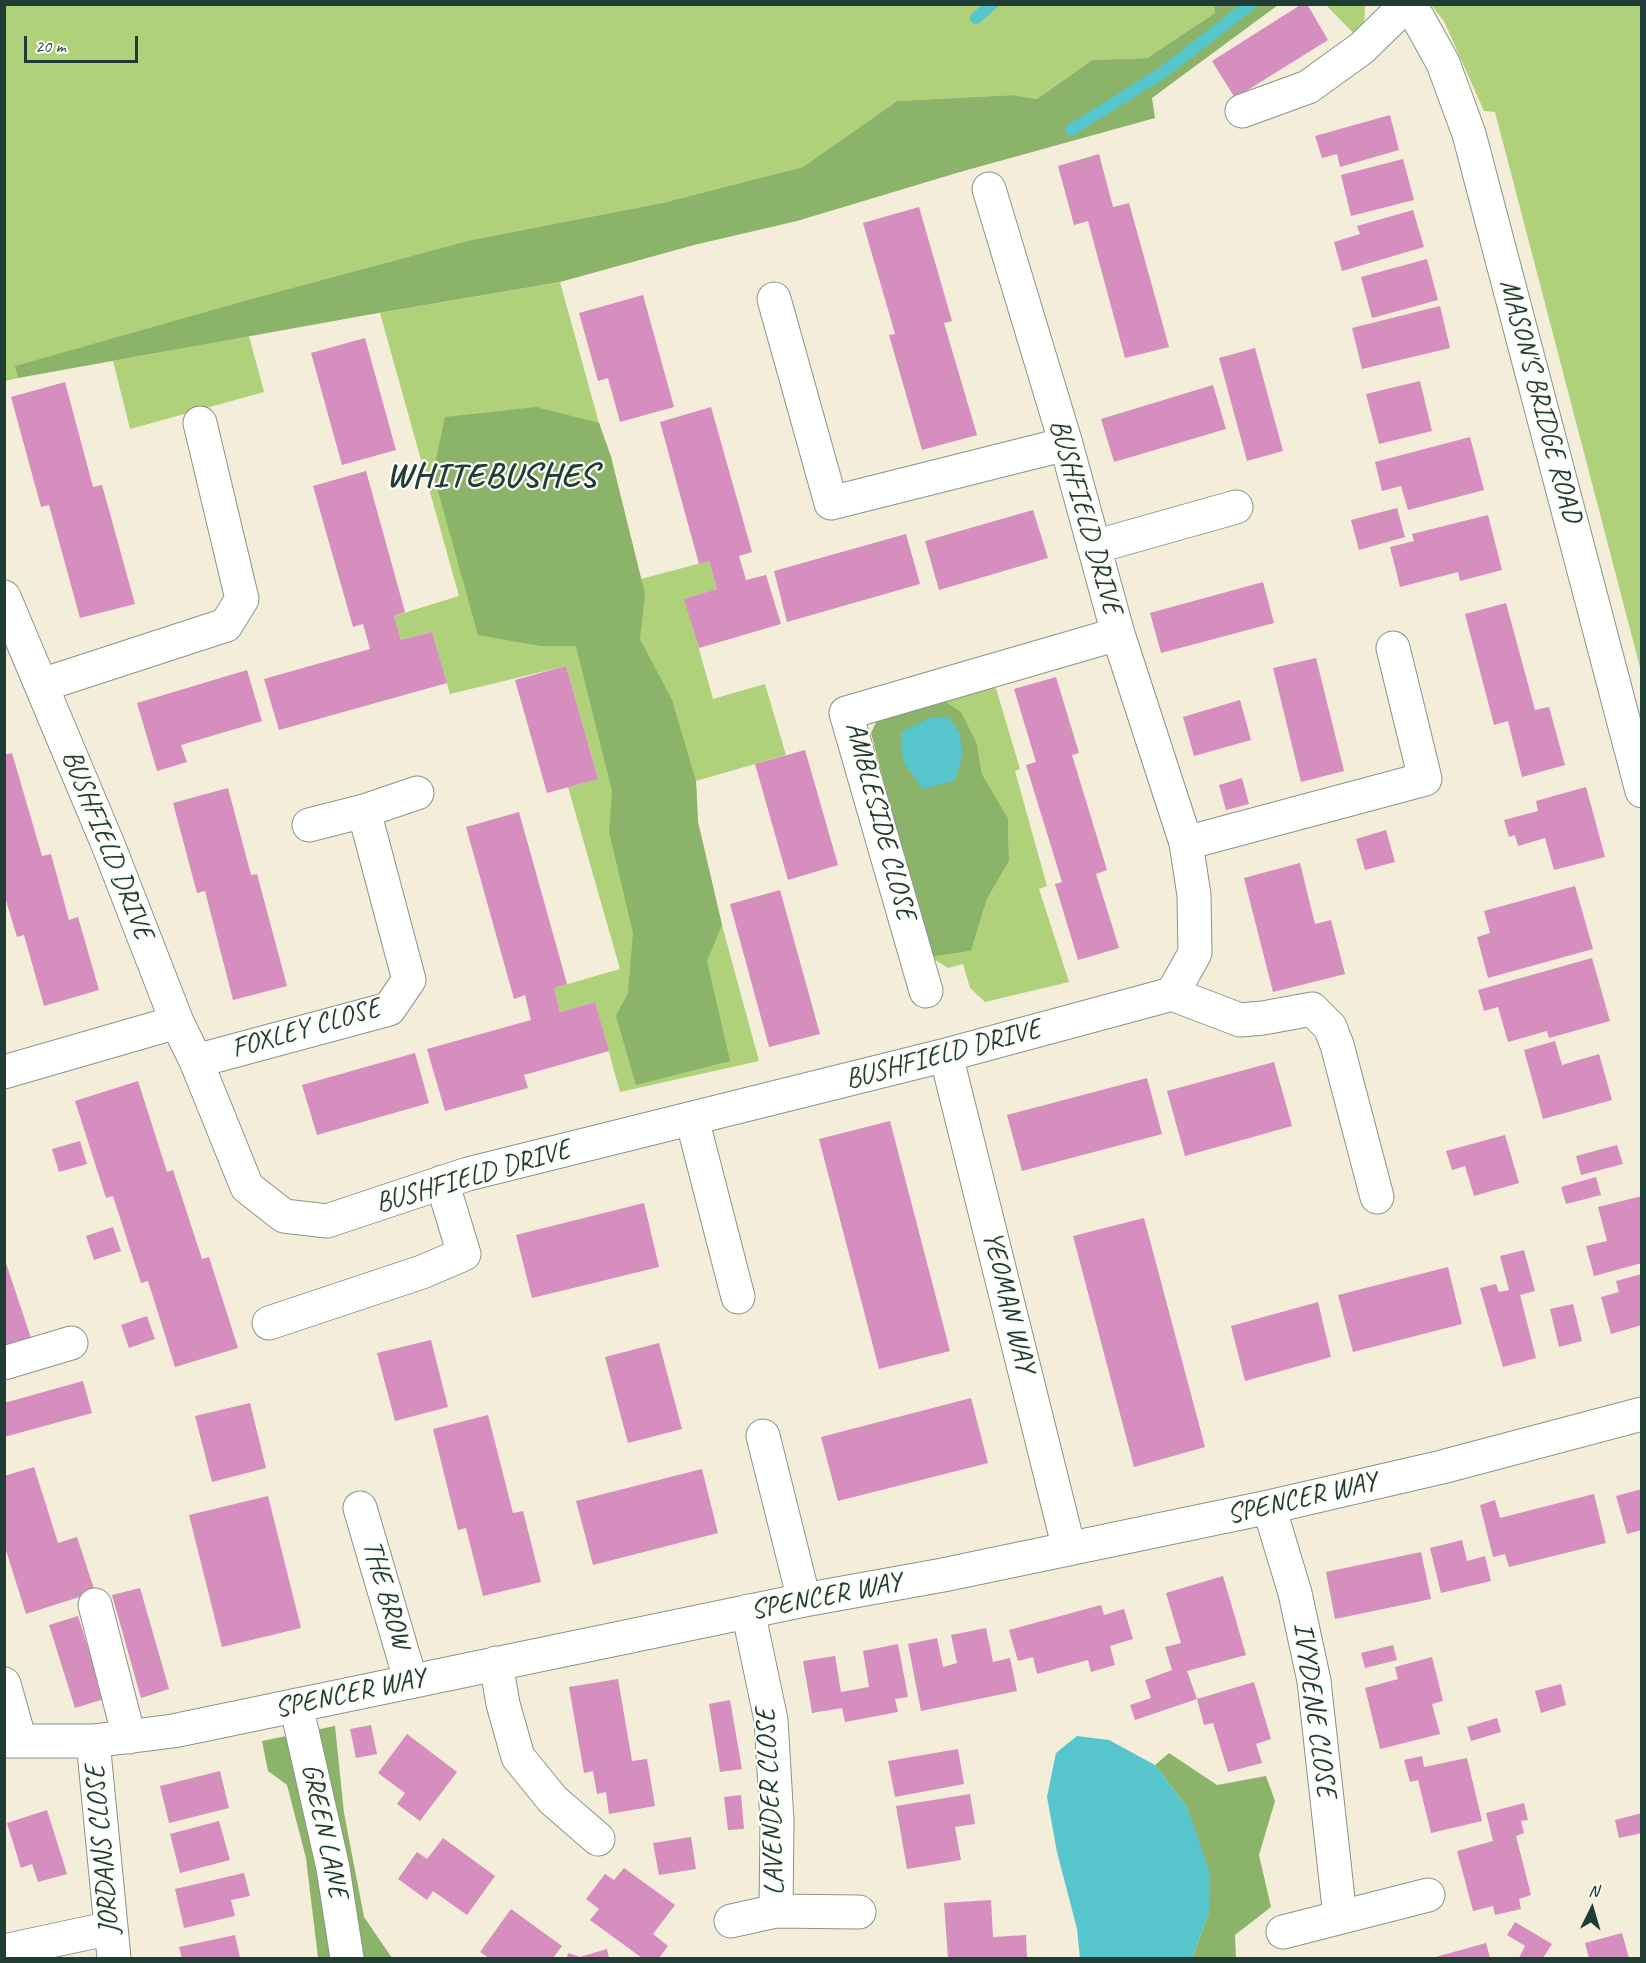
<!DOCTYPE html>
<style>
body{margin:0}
#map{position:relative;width:1646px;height:1963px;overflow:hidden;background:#f4edda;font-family:Caveat,sans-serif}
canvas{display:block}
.frame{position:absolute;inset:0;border:6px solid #1f3d34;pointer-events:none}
.north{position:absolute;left:1562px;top:1879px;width:60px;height:60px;-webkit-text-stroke:4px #fdfcf7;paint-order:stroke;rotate:5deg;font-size:16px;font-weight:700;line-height:24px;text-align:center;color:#1f3d34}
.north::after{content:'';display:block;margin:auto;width:21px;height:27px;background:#1f3d34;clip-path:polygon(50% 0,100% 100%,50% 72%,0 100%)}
.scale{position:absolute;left:24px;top:36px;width:114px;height:27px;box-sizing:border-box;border:3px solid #1f3d34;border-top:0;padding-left:8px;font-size:18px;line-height:21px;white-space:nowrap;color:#1f3d34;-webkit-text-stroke:4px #fdfcf7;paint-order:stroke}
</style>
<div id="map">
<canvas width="1646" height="1963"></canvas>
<div class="frame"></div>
<div class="north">N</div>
<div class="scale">20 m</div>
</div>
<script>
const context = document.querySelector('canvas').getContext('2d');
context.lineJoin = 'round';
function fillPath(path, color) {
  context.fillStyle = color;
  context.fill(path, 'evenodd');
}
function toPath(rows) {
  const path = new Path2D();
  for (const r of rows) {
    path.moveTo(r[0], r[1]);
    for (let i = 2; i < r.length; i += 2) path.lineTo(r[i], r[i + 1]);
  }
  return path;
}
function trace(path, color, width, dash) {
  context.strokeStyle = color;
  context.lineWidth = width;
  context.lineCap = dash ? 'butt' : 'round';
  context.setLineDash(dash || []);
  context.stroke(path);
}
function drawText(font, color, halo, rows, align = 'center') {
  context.font = font + ' Caveat,sans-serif';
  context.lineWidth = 4.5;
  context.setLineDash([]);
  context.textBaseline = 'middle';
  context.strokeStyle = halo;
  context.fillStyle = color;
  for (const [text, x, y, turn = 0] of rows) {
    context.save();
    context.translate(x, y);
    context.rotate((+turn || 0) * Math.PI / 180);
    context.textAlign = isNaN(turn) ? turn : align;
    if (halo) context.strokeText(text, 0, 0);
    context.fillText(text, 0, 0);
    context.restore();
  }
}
const green = toPath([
 [1214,4,1215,13,1147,58,1092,60,1037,99,1011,95,897,101,803,167,662,203,471,240,247,300,16,366,18,378,5,381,4,5],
 [1326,5,1365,5,1364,26,1357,37],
 [1431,5,1641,5,1641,671,1495,112,1484,111,1444,21],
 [560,282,599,423,611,457,641,579,709,561,717,589,685,599,713,699,765,684,786,755,696,781,698,822,722,925,759,1061,620,1092,595,1002,560,1012,554,988,620,969,568,787,598,779,566,666,450,694,432,632,401,640,394,616,459,596,380,313],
 [249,336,264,392,130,429,113,361],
 [995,685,1020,769,1015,771,1047,886,1039,889,1069,982,985,1002,970,988,963,964,948,968,930,957,971,951,987,899,1009,861,1008,818,982,774,977,744,940,698]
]);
const forest = toPath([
 [1214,5,1278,5,1152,98,1155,118,960,172,797,221,694,245,560,282,367,315,18,378,15,366,247,300,471,240,662,203,803,167,897,101,1012,95,1037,99,1092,60,1147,58,1215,13],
 [536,407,599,423,611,457,645,594,640,639,672,700,696,781,698,822,722,925,707,961,730,1061,636,1085,616,1016,628,993,633,933,609,832,612,791,576,646,541,646,478,635,433,473,445,417],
 [940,698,961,712,977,744,982,774,1008,818,1009,861,987,899,971,951,930,957,871,733,878,718],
 [335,1726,344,1813,364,1917,392,1958,318,1958,306,1858,287,1785,268,1771,262,1741],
 [1169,1753,1217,1785,1266,1776,1275,1801,1259,1855,1271,1907,1235,1935,1236,1958,1192,1958,1209,1913,1187,1807,1155,1765]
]);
const water = toPath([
 [932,717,949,718,960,733,962,760,954,781,922,789,903,761,901,732],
 [1077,1736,1109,1740,1155,1765,1187,1807,1210,1873,1209,1913,1192,1958,1080,1958,1077,1929,1057,1852,1047,1797,1056,1753]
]);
const stream = toPath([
 [976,18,992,4],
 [1071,130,1162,73,1251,4]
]);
const building = toPath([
 [1302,4,1307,4,1328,40,1235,98,1212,61],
 [1390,115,1399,150,1340,167,1337,154,1322,158,1315,136],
 [1099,154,1113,207,1129,203,1169,347,1125,358,1088,221,1074,225,1058,166],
 [1403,159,1414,200,1351,216,1341,175],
 [919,207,952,321,944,323,977,435,922,450,889,335,895,334,863,223],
 [1413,210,1424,247,1342,271,1334,242,1360,234,1357,226],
 [1427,259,1438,300,1372,318,1361,277],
 [643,295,674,407,620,422,608,378,598,381,579,313],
 [1440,306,1450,348,1362,369,1352,328],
 [365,338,396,450,342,465,311,353],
 [1255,348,1283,451,1247,461,1219,358],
 [1420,381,1432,431,1379,444,1366,394],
 [65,382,93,487,102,485,135,604,80,618,49,505,41,507,11,397],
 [1213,385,1226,429,1114,462,1101,419],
 [711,407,752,552,739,556,746,580,766,575,781,624,699,648,684,599,717,589,709,561,699,564,660,422],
 [1470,437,1484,490,1408,510,1401,486,1382,491,1375,462],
 [366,471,405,612,394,616,401,640,432,632,447,683,279,730,264,679,370,649,363,624,353,627,313,486],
 [1397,508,1405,537,1359,550,1351,520],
 [1033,510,1048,558,939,590,925,541],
 [1488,515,1502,570,1460,581,1458,572,1400,587,1390,547,1414,541,1412,534],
 [906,534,920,584,787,622,774,571],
 [1263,582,1274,623,1161,653,1150,613],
 [1506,603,1535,710,1549,707,1565,765,1522,777,1508,721,1494,725,1465,614],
 [1316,658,1344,771,1301,782,1273,668],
 [566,666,598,779,547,793,515,680],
 [247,670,262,721,181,745,187,762,157,771,137,703],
 [1056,677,1079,753,1072,755,1107,870,1096,874,1119,948,1078,960,1055,884,1062,882,1026,765,1036,762,1014,689],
 [1240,700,1251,740,1194,756,1183,717],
 [805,750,838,865,788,880,755,764],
 [12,753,42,856,51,854,69,920,78,917,99,990,44,1006,24,935,17,937,4,894,4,755],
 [1242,778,1249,804,1226,810,1219,785],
 [1586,787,1605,857,1554,870,1545,838,1518,846,1515,835,1509,837,1504,820,1538,811,1536,801],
 [228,788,251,875,257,874,287,986,233,1000,205,891,197,893,173,803],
 [519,812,567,984,554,988,560,1012,595,1002,609,1051,524,1075,528,1088,445,1111,427,1049,531,1020,525,995,514,999,466,827],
 [1386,830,1395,862,1365,870,1356,839],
 [1300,863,1315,924,1331,920,1345,974,1273,992,1244,878],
 [1575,886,1593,949,1488,978,1477,937,1490,933,1484,911],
 [780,890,820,1034,769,1047,730,904],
 [1592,958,1610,1021,1549,1038,1547,1031,1508,1042,1498,1007,1484,1011,1478,990],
 [1555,1041,1562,1065,1599,1054,1612,1100,1543,1119,1524,1050],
 [415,1053,429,1103,317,1135,302,1085],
 [1274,1062,1292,1126,1185,1156,1167,1091],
 [1147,1078,1162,1134,1022,1171,1007,1115],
 [138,1081,167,1172,173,1170,202,1259,209,1257,238,1348,175,1367,148,1281,141,1283,113,1196,106,1198,75,1101],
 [890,1121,950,1351,879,1369,819,1139],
 [1505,1135,1519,1183,1474,1196,1465,1166,1452,1170,1446,1151],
 [80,1141,87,1164,59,1172,52,1149],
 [1617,1145,1623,1164,1581,1175,1576,1156],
 [1596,1177,1601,1195,1566,1204,1561,1187],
 [1642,1196,1642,1263,1594,1276,1586,1246,1607,1241,1598,1207],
 [644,1203,659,1267,532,1298,516,1235],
 [1144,1218,1205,1447,1134,1467,1073,1236],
 [113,1227,121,1251,94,1260,86,1236],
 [1524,1250,1535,1291,1520,1295,1536,1358,1503,1367,1480,1288,1496,1284,1499,1292,1509,1290,1500,1256],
 [4,1257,31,1338,4,1346],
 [1448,1267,1462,1324,1353,1352,1338,1295],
 [1642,1274,1642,1325,1611,1334,1601,1297,1619,1292,1616,1281],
 [1318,1302,1331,1357,1245,1381,1231,1326],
 [1573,1304,1582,1341,1559,1347,1550,1309],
 [147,1316,155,1339,129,1348,121,1325],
 [431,1340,448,1407,395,1421,377,1353],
 [659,1343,682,1429,628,1443,605,1357],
 [83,1381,92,1413,4,1437,4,1403],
 [971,1398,988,1463,838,1501,821,1437],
 [250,1403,266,1468,212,1482,195,1416],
 [488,1415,513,1513,523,1511,541,1582,483,1596,466,1528,458,1530,433,1429],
 [34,1467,58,1543,77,1537,95,1592,26,1614,4,1544,4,1476],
 [702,1469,718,1533,593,1565,576,1501],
 [1642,1489,1642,1530,1627,1534,1616,1496],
 [1594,1494,1606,1543,1509,1567,1505,1554,1493,1557,1480,1505,1495,1500,1500,1518],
 [268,1496,301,1628,222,1647,189,1515],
 [1462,1540,1467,1561,1485,1556,1491,1581,1441,1593,1430,1548],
 [1421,1552,1431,1599,1335,1619,1326,1572],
 [1223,1576,1246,1655,1187,1671,1197,1699,1135,1720,1130,1705,1151,1698,1145,1680,1172,1670,1165,1647,1181,1643,1166,1593],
 [140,1588,169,1689,141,1698,112,1595],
 [1101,1605,1104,1615,1124,1609,1133,1639,1110,1646,1115,1665,1091,1672,1088,1660,1037,1674,1033,1657,1018,1661,1009,1630],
 [78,1616,104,1699,75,1708,49,1625],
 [986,1628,993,1662,1010,1658,1017,1691,921,1711,908,1644,937,1638,943,1667,957,1663,951,1635],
 [898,1644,908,1697,895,1699,898,1712,845,1722,842,1708,812,1713,803,1661,835,1656,841,1692,869,1687,863,1651],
 [1393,1645,1397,1660,1365,1668,1361,1653],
 [1432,1657,1443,1701,1432,1704,1440,1734,1380,1749,1365,1688,1398,1679,1395,1667],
 [618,1679,632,1761,647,1759,655,1806,609,1814,606,1792,597,1794,593,1771,584,1773,569,1687],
 [1254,1682,1271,1739,1256,1744,1262,1763,1228,1772,1213,1723,1204,1725,1197,1699],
 [1561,1684,1566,1705,1541,1713,1535,1691],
 [730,1700,742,1769,720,1772,709,1704],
 [1497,1718,1501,1732,1471,1741,1467,1727],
 [371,1725,377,1754,356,1758,350,1729],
 [407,1734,457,1772,420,1821,397,1804,405,1793,378,1773],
 [958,1749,964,1784,895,1797,888,1761],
 [1422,1756,1424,1767,1467,1758,1482,1821,1431,1833,1418,1780,1410,1782,1404,1760],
 [220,1771,229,1808,169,1823,160,1786],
 [970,1794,975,1824,955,1827,961,1860,907,1869,896,1806],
 [741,1795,744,1829,728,1830,724,1797],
 [1524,1803,1528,1820,1521,1821,1524,1833,1516,1836,1531,1895,1519,1899,1521,1909,1495,1915,1493,1906,1473,1911,1457,1851,1493,1841,1486,1813],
 [47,1810,67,1874,38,1882,32,1864,21,1868,7,1823],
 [1642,1813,1642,1833,1619,1838,1615,1820],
 [219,1821,230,1860,180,1873,170,1834],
 [691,1837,696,1869,659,1875,653,1843],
 [443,1838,495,1876,467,1915,433,1891,427,1900,398,1879,417,1852,427,1859],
 [624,1868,675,1905,653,1934,668,1946,659,1958,642,1958,590,1920,599,1909,586,1899,605,1874,614,1880],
 [244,1873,250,1896,231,1900,235,1916,184,1928,175,1889],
 [991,1900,993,1937,1026,1935,1027,1958,948,1958,944,1903],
 [511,1909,562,1946,553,1958,489,1958,480,1952],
 [1515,1922,1552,1944,1543,1958,1519,1958,1525,1946,1507,1935],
 [1622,1933,1629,1958,1589,1958,1585,1943],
 [235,1935,240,1958,182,1958,179,1947],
 [1486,1943,1490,1958,1432,1958],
 [607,1949,609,1958,567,1958,568,1953,580,1957]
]);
const minor = toPath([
 [1404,4,1418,18,1443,63,1469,134,1642,791],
 [1242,111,1308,87,1362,48,1405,6],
 [774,299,831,503,1066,444],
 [1094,547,1236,507],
 [4,597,109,847,177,1022,196,1061,247,1187,284,1216,327,1221,468,1174,946,1055,1172,994,1195,953,1194,895,1186,843,1118,634,1066,444,989,189],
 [42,685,226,625,242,599,200,423],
 [309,825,364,811,417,793],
 [1186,843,1425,779,1393,648],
 [926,991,846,713,1118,634],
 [1172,994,1240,1020,1263,1018,1312,1009,1330,1027,1337,1045,1377,1197],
 [946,1055,1069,1549],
 [196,1061,389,1009,409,980,364,811],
 [4,1072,177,1022],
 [692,1119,738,1297],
 [269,1323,422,1272,464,1254,442,1182],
 [4,1363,71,1343],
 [763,1436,804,1600],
 [1269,1507,1295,1593,1314,1681,1340,1917],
 [360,1508,411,1682],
 [95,1605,129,1737],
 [748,1611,771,1720,777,1821,776,1911,859,1912],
 [496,1663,503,1704,518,1757,553,1800,598,1839],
 [4,1684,20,1741],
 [296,1705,333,1868,347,1958],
 [4,1741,93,1741,173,1731,804,1600,943,1575,1269,1507,1442,1467,1642,1414],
 [93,1741,114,1958],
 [731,1921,776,1911],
 [1283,1932,1428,1895],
 [4,1951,111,1928]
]);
const streetNames = [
 ["MASON'S BRIDGE ROAD",1540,401,75],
 ["BUSHFIELD DRIVE",1085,517,74],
 ["AMBLESIDE CLOSE",880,821,75],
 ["BUSHFIELD DRIVE",107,845,68],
 ["FOXLEY CLOSE",306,1029,-16],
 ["BUSHFIELD DRIVE",943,1055,-15],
 ["BUSHFIELD DRIVE",473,1177,-16],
 ["YEOMAN WAY",1008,1302,76],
 ["SPENCER WAY",1302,1499,-13],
 ["THE BROW",386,1595,74],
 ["SPENCER WAY",826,1597,-11],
 ["SPENCER WAY",350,1694,-12],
 ["IVYDENE CLOSE",1314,1710,82],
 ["LAVENDER CLOSE",771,1802,-93],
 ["GREEN LANE",324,1831,78],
 ["JORDANS CLOSE",103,1850,-95]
];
const districtNames = [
 ["WHITEBUSHES",492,477]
];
fillPath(green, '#afd179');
fillPath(forest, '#8bb369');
fillPath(water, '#57c5cc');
trace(stream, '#57c5cc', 12);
fillPath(building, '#d58ebe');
trace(minor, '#8a9587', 35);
trace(minor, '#fff', 33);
drawText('28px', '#1f3d34', '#fdfcf7', streetNames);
context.letterSpacing = '1.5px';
drawText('bold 34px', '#1f3d34', '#fdfcf7', districtNames);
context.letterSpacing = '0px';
</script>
